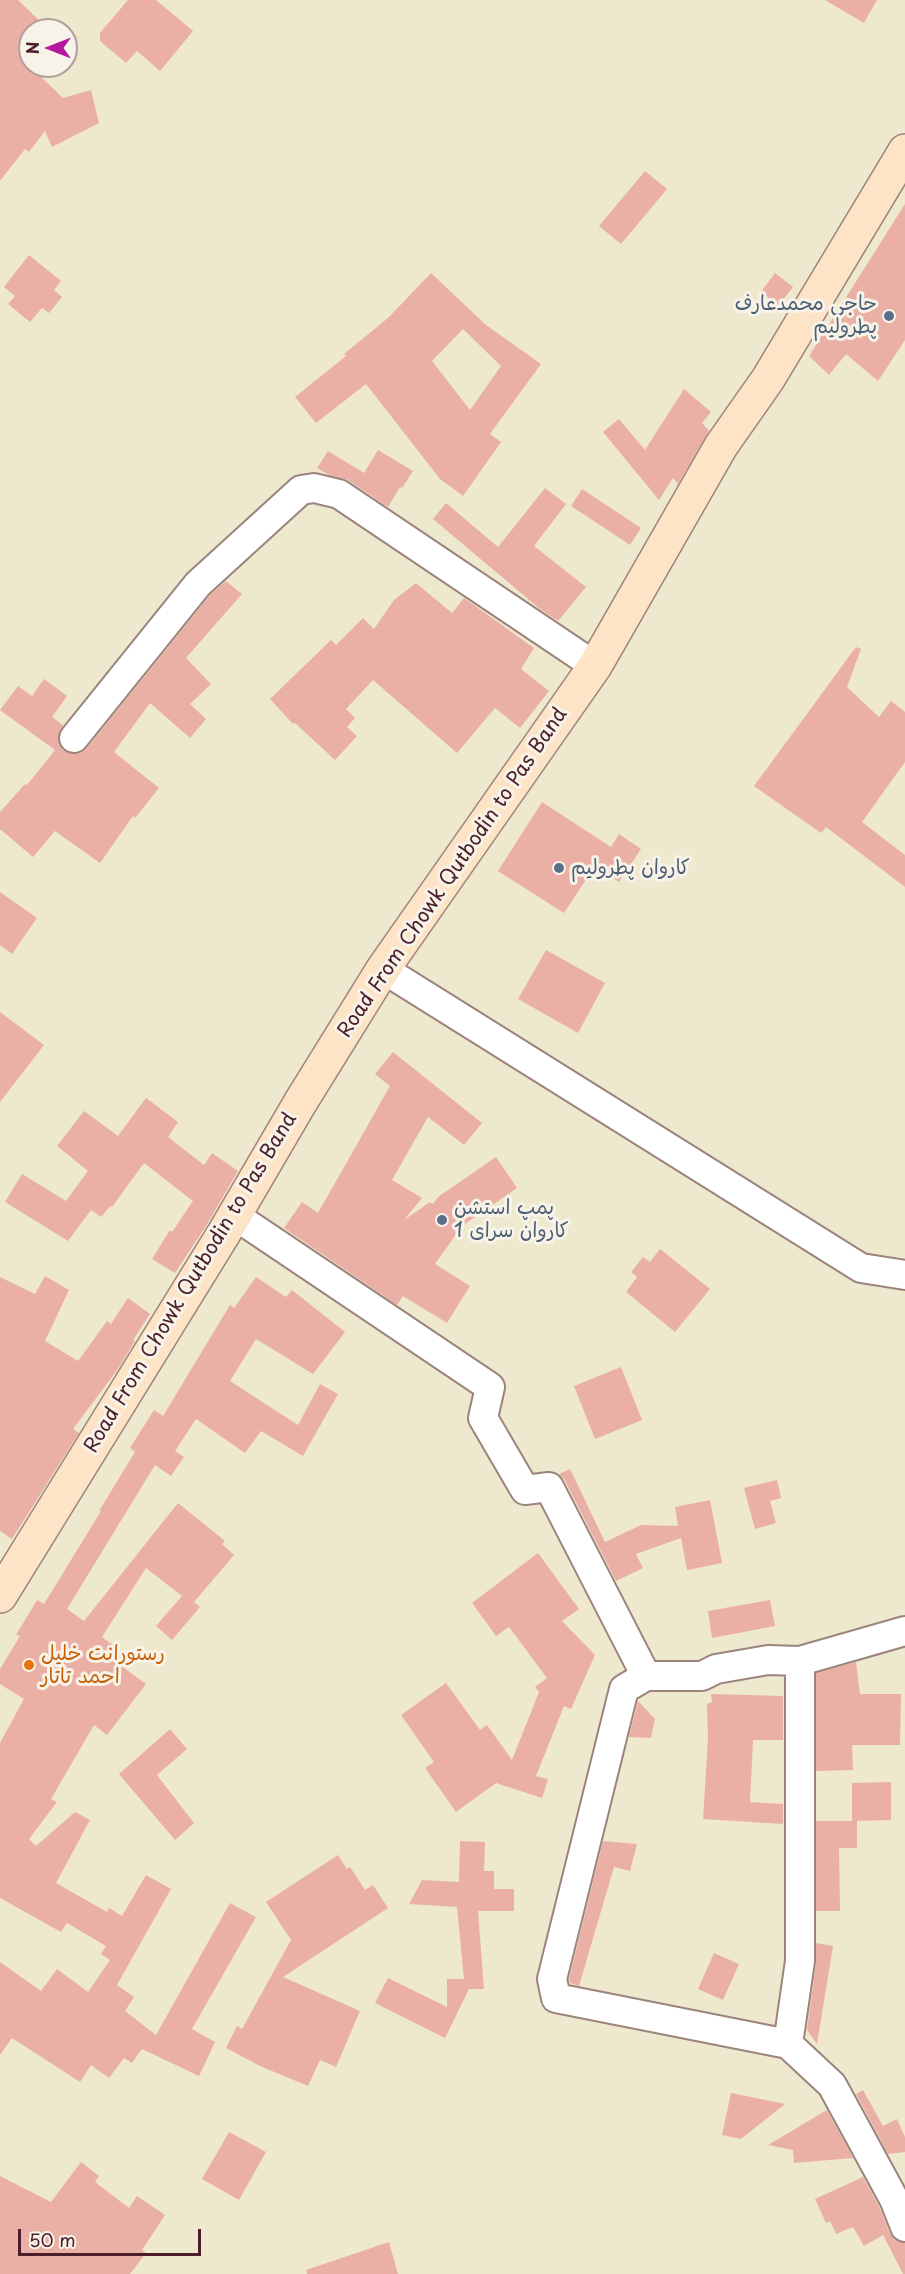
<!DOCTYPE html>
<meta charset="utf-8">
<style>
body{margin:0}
#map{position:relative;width:905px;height:2274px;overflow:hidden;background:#eee8cf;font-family:"Playpen Sans",sans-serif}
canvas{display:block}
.north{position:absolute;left:18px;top:18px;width:60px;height:60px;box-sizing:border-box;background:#f7f3e8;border:2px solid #b29e9c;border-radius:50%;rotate:270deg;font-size:16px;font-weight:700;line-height:24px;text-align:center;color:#4a1f2b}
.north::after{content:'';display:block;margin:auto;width:21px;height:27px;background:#b5179e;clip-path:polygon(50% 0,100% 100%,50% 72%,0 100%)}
.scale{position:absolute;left:18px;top:2229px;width:183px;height:27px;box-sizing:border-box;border:3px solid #4a1f2b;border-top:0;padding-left:8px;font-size:18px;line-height:21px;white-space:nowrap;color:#4a1f2b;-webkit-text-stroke:4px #f7f3e8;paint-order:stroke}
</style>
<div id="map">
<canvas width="905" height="2274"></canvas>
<div class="north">N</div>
<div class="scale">50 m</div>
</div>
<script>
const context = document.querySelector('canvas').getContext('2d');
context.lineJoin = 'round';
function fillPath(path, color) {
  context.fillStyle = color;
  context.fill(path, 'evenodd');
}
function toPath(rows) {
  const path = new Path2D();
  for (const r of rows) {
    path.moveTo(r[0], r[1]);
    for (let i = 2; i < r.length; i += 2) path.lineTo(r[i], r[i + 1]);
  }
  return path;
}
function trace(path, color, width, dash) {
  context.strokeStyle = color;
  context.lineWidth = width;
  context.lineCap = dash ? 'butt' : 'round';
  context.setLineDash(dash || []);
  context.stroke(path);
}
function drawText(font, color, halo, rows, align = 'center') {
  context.font = font + ' "Playpen Sans","Playpen Sans Arabic",sans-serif';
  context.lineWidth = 6;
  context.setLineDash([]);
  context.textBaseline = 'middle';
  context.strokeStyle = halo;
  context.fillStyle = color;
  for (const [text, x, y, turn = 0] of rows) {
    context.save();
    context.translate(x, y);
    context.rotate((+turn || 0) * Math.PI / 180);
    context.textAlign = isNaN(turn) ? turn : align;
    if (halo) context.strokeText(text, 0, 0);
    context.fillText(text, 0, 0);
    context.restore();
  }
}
const building = toPath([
 [0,0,18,0,49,30,30,30,30,66,63,98,91,90,99,123,52,147,45,131,29,152,25,149,0,181],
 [128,0,156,0,193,31,160,71,137,51,126,63,100,41,100,33],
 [825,0,877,0,864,23],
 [645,171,667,189,621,244,599,226],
 [905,204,905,340,878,381,846,354,829,375,809,356],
 [29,255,61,281,54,290,62,297,49,313,42,308,30,322,8,304,15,296,4,287],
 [431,273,486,325,541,364,490,434,501,442,463,496,440,479,366,384,316,423,295,397,346,356,344,354,388,318],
 [463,329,501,366,470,410,432,361],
 [775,273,793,287,779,305,761,292],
 [684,389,711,412,702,423,709,431,678,484,673,478,659,500,603,432,619,419,645,450],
 [378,450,413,471,402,488,400,487,388,507,348,480,329,475,317,468,328,451,364,473],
 [545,488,566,504,534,546,586,587,558,621,540,609,433,519,446,503,498,547],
 [582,489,641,528,630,545,571,506],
 [226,581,242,594,186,658,211,684,190,704,206,719,190,738,150,703,114,752,159,788,135,818,133,816,100,863,55,831,33,857,0,829,0,812,25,784,27,785,55,750,0,710,18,686,32,696,44,679,67,696,52,717,63,725,58,735,59,744,63,750,71,754,80,753,87,748,210,595],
 [416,583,452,613,464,598,534,648,521,669,549,691,520,728,495,708,457,753,373,680,346,709,355,718,347,727,357,736,335,760,295,723,293,724,270,699,331,640,336,645,363,618,374,629,394,600],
 [856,647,861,649,847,687,879,717,891,701,905,712,905,762,862,822,905,855,905,887,826,827,821,833,754,786],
 [542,802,611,847,619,834,641,849,619,882,595,866,564,913,498,871],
 [0,892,37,918,12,954,0,945],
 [546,950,605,983,578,1033,518,999],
 [0,1012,44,1045,0,1102],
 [393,1052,482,1123,464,1145,428,1117,392,1180,422,1198,404,1220,430,1202,433,1204,438,1197,496,1157,517,1188,462,1226,435,1264,470,1286,447,1323,403,1296,397,1305,284,1228,302,1202,318,1213,390,1086,375,1074],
 [146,1098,178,1122,168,1137,204,1165,212,1153,238,1171,206,1226,175,1273,152,1259,170,1230,172,1232,193,1201,144,1163,112,1207,110,1206,101,1217,91,1210,68,1241,5,1202,22,1174,66,1201,88,1171,57,1146,84,1111,118,1136],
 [660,1249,710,1289,675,1332,626,1292,637,1277,631,1272,643,1257,650,1262],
 [45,1276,69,1290,45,1341,78,1361,107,1321,111,1324,128,1298,150,1314,133,1340,135,1341,118,1369,73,1429,79,1433,12,1539,0,1531,0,1277,35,1294],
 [256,1277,286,1297,292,1290,345,1332,313,1374,256,1339,230,1381,298,1425,320,1384,338,1394,303,1456,261,1431,245,1453,196,1419,175,1451,184,1457,171,1476,155,1465,67,1609,84,1621,178,1503,225,1541,222,1544,234,1555,194,1602,200,1607,172,1640,156,1626,182,1596,146,1568,102,1637,127,1655,120,1665,146,1684,107,1735,94,1725,51,1799,57,1802,29,1839,36,1846,75,1812,90,1820,56,1883,107,1912,109,1908,122,1916,146,1875,171,1889,117,1985,134,1997,125,2011,156,2035,230,1903,256,1917,192,2029,215,2042,199,2076,142,2049,132,2063,124,2058,109,2078,91,2065,80,2082,12,2038,0,2055,0,1962,41,1991,57,1969,88,1992,110,1960,101,1954,106,1946,67,1923,61,1932,0,1898,0,1743,24,1699,0,1684,0,1669,20,1636,16,1635,37,1600,44,1604,101,1511,99,1511,135,1452,130,1448,154,1410,163,1416,230,1305,234,1308],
 [621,1367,642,1420,595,1439,574,1386],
 [570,1469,605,1542,641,1525,678,1526,675,1507,710,1500,722,1563,687,1570,681,1538,636,1554,643,1568,616,1581,564,1479,559,1474],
 [777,1480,781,1498,770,1501,776,1523,755,1529,744,1488],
 [538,1553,579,1609,562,1621,595,1655,571,1709,564,1706,536,1776,548,1779,542,1798,496,1783,456,1812,425,1768,434,1762,401,1715,446,1683,480,1730,487,1725,512,1760,539,1692,535,1687,547,1678,509,1627,496,1636,472,1603],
 [770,1600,775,1626,712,1638,708,1611],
 [856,1662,860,1694,901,1694,900,1745,852,1745,853,1770,816,1771,816,1673],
 [711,1694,783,1696,783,1740,753,1740,750,1802,783,1804,783,1824,703,1819,708,1738,707,1704,712,1702],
 [638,1701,655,1719,651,1738,629,1737],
 [170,1729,187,1749,157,1775,194,1823,175,1840,119,1774],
 [891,1782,891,1820,852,1821,852,1783],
 [816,1821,857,1821,857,1848,839,1848,840,1911,816,1911],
 [460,1841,485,1842,484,1871,494,1871,494,1889,514,1889,514,1911,478,1911,484,1989,469,1989,445,2038,375,2003,388,1978,447,2007,447,1979,464,1979,457,1907,409,1904,422,1880,459,1882],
 [603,1841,637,1844,630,1871,614,1867,579,1986,570,1983,569,1979],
 [338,1855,347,1869,350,1867,365,1890,373,1885,388,1908,283,1977,360,2011,336,2067,320,2060,308,2086,260,2066,226,2048,237,2026,242,2029,291,1940,266,1902],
 [816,1943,833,1946,817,2044,807,2030,816,1963],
 [714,1953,739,1964,723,2000,698,1989],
 [863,2090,883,2126,897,2119,905,2137,905,2152,888,2154,856,2094],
 [731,2093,785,2104,741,2139,722,2135],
 [827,2110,853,2158,794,2163,793,2150,768,2145],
 [229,2132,266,2152,239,2200,202,2179],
 [81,2162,99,2176,95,2182,129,2208,137,2196,165,2215,142,2250,146,2253,130,2274,0,2274,0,2176,51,2202],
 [863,2177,879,2206,890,2234,895,2240,905,2243,905,2274,903,2274,883,2235,864,2246,853,2227,836,2234,830,2221,826,2223,815,2199],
 [389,2242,398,2274,307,2274,306,2270]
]);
const minor = toPath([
 [74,738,198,584,301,490,314,488,339,494,595,666],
 [383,969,861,1268,905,1275],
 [234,1215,490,1387,483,1418,525,1490,549,1487,646,1676],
 [905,1631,800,1661,768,1660,716,1669,702,1676,646,1676,624,1689,552,1979,556,1998,788,2044,832,2085,894,2199,905,2227],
 [788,2044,800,1961,800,1661]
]);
const secondary = toPath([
 [0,1596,224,1233,300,1103,383,969,595,666,721,446,768,379,905,151]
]);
const markers = [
 [889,316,6,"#5c6f8a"],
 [559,868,6,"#5c6f8a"],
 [442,1220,6,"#5c6f8a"],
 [29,1665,6,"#e8710a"]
];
const serviceNames = [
 ["حاجی محمدعارف",877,304,"right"],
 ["پطرولیم",877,327,"right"],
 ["کاروان پطرولیم",571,868],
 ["پمپ استشن",454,1208],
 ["کاروان سرای 1",454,1231]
];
const streetNames = [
 ["Road From Chowk Qutbodin to Pas Band",453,873,-56],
 ["Road From Chowk Qutbodin to Pas Band",191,1283,-59]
];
const foodNames = [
 ["رستورانت خلیل",41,1654],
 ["احمد تاتار",41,1677]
];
fillPath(building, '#ebb0a5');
trace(minor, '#9c847d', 32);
trace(secondary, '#9c847d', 36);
trace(minor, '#fff', 28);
trace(secondary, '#fee4c6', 33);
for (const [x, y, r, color] of markers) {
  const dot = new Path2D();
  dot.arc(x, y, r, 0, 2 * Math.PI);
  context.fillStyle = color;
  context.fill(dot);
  trace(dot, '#f7f3e8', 2);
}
drawText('20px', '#4e5e75', '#f7f3e8', serviceNames, 'left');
drawText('20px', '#4a1f2b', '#f7f3e8', streetNames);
drawText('20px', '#c56008', '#f7f3e8', foodNames, 'left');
</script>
